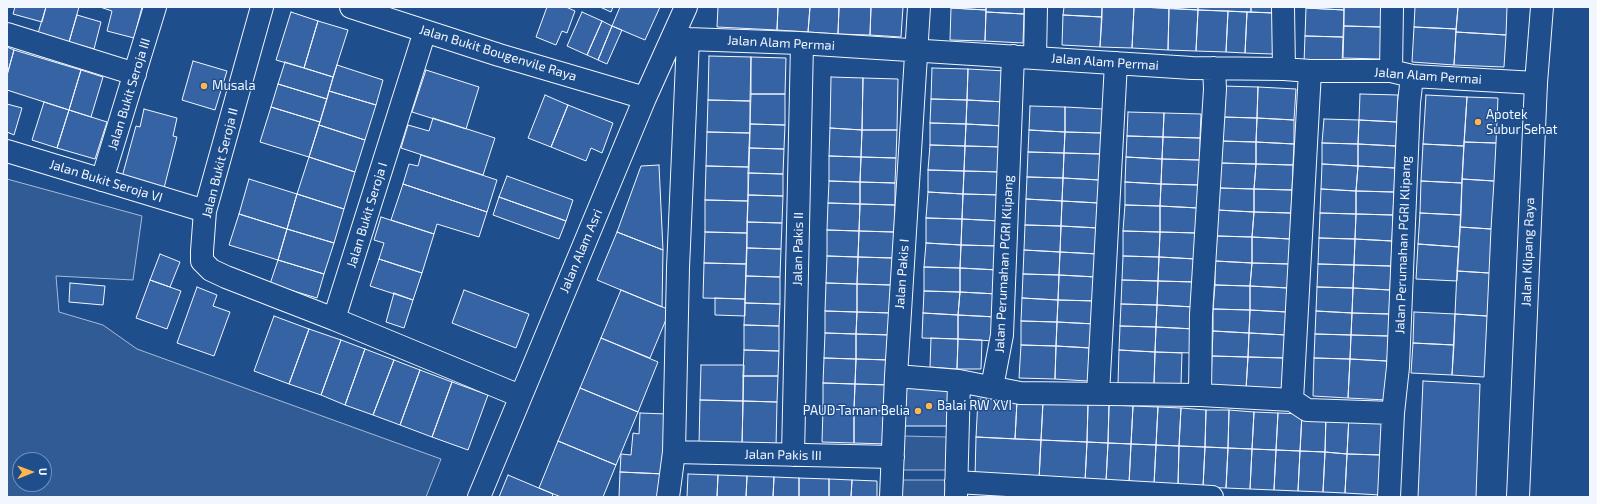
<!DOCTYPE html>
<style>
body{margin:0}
#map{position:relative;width:1597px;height:504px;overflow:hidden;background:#1f4e8c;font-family:"Exo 2",sans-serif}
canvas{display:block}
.frame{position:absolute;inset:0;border:8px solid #f2f6ff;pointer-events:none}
.north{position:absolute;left:12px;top:452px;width:40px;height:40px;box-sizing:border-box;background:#1f4e8c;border:1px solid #7391ba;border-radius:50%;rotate:89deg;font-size:11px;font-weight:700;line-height:16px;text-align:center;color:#f2f6ff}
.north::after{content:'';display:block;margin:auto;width:14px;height:18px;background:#ffb74d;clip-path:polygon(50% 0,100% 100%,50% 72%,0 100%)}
</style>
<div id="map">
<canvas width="1597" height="504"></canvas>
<div class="frame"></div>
<div class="north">U</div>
</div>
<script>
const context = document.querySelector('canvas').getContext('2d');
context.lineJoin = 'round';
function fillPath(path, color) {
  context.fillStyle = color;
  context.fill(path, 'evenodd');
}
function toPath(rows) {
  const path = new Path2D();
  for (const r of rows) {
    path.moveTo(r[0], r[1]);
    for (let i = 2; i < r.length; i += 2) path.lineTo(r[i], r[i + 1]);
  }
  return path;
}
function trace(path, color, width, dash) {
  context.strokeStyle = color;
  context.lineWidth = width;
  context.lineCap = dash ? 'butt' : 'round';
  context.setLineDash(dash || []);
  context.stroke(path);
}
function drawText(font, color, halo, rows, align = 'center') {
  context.font = font + ' "Exo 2",sans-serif';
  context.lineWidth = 3;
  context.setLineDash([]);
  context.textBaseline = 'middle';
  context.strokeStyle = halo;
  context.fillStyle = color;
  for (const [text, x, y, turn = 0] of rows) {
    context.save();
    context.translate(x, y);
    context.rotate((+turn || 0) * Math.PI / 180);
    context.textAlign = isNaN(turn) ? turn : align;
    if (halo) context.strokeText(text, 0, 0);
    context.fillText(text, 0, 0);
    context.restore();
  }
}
const green = toPath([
 [7,179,142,216,133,280,56,276,59,312,103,325,137,349,441,459,426,497,7,497,7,179],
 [20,460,44,460,44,484,20,484,20,460],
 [903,436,947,437,947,470,903,470,903,436],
 [903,480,945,480,945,497,902,497,903,480]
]);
const building = toPath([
 [15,7,46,7,42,22,13,14,15,7],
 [46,7,79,7,69,42,38,33,46,7],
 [100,7,142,7,134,38,107,31,112,11,100,7],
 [547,7,566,7,575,11,567,33,562,31,556,45,536,37,547,7],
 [600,7,613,7,611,12,600,7],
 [620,7,660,7,645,40,612,26,620,7],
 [718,7,778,7,777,30,717,27,718,7],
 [778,7,810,7,808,32,777,30,778,7],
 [810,7,839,7,838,34,808,32,810,7],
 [839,7,871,7,870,35,838,34,839,7],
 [871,7,903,7,901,37,870,35,871,7],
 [951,7,986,7,986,10,951,8,951,7],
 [986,7,1024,7,1024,14,986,12,986,7],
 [1064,7,1102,7,1102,17,1063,15,1064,7],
 [1102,7,1134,7,1132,48,1100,47,1102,7],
 [1134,7,1169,8,1168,50,1132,48,1134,7],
 [1142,7,1175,7,1175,9,1142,7],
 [1175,7,1198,7,1198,10,1175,9,1175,7],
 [1198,7,1251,7,1251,12,1247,12,1198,10,1198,7],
 [1251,7,1275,7,1274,13,1251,12,1251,7],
 [1306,7,1344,7,1344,10,1306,8,1306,7],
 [1344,7,1382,7,1382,27,1344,26,1344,7],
 [1415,7,1458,7,1456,29,1414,27,1415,7],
 [1458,7,1507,7,1506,35,1456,32,1458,7],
 [951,8,986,10,985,41,950,40,951,8],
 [1169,8,1198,10,1196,51,1168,50,1169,8],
 [1306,8,1344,10,1343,37,1305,36,1306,8],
 [1198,10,1228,11,1226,52,1196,51,1198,10],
 [1228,11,1247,12,1245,53,1226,52,1228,11],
 [291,12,318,21,304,68,276,60,291,12],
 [582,12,602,21,587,55,567,46,582,12],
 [986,12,1024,14,1023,43,985,41,986,12],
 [1247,12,1274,13,1273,54,1245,53,1247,12],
 [77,15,101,22,94,49,69,42,77,15],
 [1063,15,1102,17,1100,47,1062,45,1063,15],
 [318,21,348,30,333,77,304,68,318,21],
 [602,21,612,26,598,60,587,55,602,21],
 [612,26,622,30,607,64,598,60,612,26],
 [1344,26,1382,27,1381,59,1343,58,1344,26],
 [1414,27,1456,29,1454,65,1412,62,1414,27],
 [1456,32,1506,35,1504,67,1454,65,1456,32],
 [1305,36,1343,37,1342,64,1304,63,1305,36],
 [7,47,14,50,7,75,7,47],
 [14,50,81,70,69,110,7,90,7,75,14,50],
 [709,56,751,57,750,101,708,100,709,56],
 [751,57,786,58,785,94,751,94,751,57],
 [193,61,227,71,215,110,182,100,193,61],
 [285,62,333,77,327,99,278,84,285,62],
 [337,65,383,80,376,105,329,91,337,65],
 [932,68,968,69,967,100,931,99,932,68],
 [968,69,1006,71,1005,102,967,100,968,69],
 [81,70,103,77,91,117,69,110,81,70],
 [426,70,479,87,466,129,412,112,426,70],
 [831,77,863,78,862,130,830,128,831,77],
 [863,78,898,79,897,130,862,130,863,78],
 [278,84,327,99,320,122,271,107,278,84],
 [1223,86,1258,87,1257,118,1221,117,1223,86],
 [1258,87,1296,89,1294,120,1257,118,1258,87],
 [329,91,376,105,365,140,319,125,329,91],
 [751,94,785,94,785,125,750,124,751,94],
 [1360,94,1398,95,1397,122,1359,120,1360,94],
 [545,95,568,105,551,147,528,138,545,95],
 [1426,95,1467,97,1464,146,1423,144,1426,95],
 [1467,97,1498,98,1496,143,1464,142,1467,97],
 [931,99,967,100,966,124,930,123,931,99],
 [708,100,750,101,750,133,707,132,708,100],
 [967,100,1005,102,1004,126,966,124,967,100],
 [44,102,69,110,57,148,32,140,44,102],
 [7,104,22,108,14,135,7,132,7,104],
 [568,105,613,123,602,153,591,148,586,161,551,147,568,105],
 [1030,106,1065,107,1065,132,1029,130,1030,106],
 [271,107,320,122,309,157,260,142,271,107],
 [1065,107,1103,109,1102,133,1065,132,1065,107],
 [144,109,177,118,173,136,177,137,164,188,122,177,136,126,140,127,144,109],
 [69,110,107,122,95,159,57,148,69,110],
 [1128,112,1164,113,1163,137,1127,136,1128,112],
 [1164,113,1201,114,1200,138,1163,137,1164,113],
 [1221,117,1257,118,1256,142,1220,141,1221,117],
 [433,118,495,138,483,175,401,148,408,125,429,131,433,118],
 [1257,118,1294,120,1294,144,1256,142,1257,118],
 [1324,119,1359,120,1358,144,1322,143,1324,119],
 [1359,120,1397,122,1396,146,1358,144,1359,120],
 [930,123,966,124,965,146,930,145,930,123],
 [750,124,785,125,784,149,749,148,750,124],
 [966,124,1004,126,1003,147,965,146,966,124],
 [319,125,365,140,355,172,309,157,319,125],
 [830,128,862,130,861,157,829,156,830,128],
 [862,130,897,130,896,158,861,157,862,130],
 [1029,130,1065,132,1064,153,1028,152,1029,130],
 [707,132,750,133,749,167,706,166,707,132],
 [1065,132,1102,133,1101,154,1064,153,1065,132],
 [1127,136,1163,137,1162,159,1126,157,1127,136],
 [1163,137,1200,138,1200,160,1162,159,1163,137],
 [1220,141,1256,142,1256,164,1219,163,1220,141],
 [1256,142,1294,144,1293,165,1256,164,1256,142],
 [1464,142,1496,143,1494,181,1462,179,1464,142],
 [1322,143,1358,144,1358,166,1322,164,1322,143],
 [1358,144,1396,146,1395,168,1358,166,1358,144],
 [1423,144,1464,146,1462,183,1421,181,1423,144],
 [930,145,965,146,964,171,928,170,930,145],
 [965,146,1003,147,1002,172,964,171,965,146],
 [749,148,784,149,783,174,748,173,749,148],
 [1028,152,1064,153,1063,178,1027,177,1028,152],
 [1064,153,1101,154,1100,180,1063,178,1064,153],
 [421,155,497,180,487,212,403,184,409,164,418,166,421,155],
 [829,156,861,157,860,182,829,181,829,156],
 [309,157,355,172,344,209,297,194,309,157],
 [861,157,896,158,895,183,860,182,861,157],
 [1126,157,1162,159,1161,184,1125,182,1126,157],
 [1162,159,1200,160,1199,185,1161,184,1162,159],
 [1219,163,1256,164,1254,189,1219,188,1219,163],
 [1256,164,1293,165,1292,190,1254,189,1256,164],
 [1322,164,1358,166,1356,191,1321,189,1322,164],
 [659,165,663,250,617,232,641,166,659,165],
 [706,166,749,167,748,201,705,200,706,166],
 [1358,166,1395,168,1394,192,1356,191,1358,166],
 [928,170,964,171,963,194,928,192,928,170],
 [964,171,1002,172,1001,195,963,194,964,171],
 [748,173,783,174,783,196,748,195,748,173],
 [507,176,573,200,566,221,499,197,507,176],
 [1027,177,1063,178,1062,201,1026,199,1027,177],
 [1063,178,1100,180,1099,203,1062,201,1063,178],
 [249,179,297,194,287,229,239,214,249,179],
 [1462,179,1494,181,1491,229,1460,227,1462,179],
 [829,181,860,182,860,204,828,203,829,181],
 [1421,181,1462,183,1461,215,1420,213,1421,181],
 [860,182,895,183,895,205,860,204,860,182],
 [1125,182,1161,184,1160,206,1125,205,1125,182],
 [403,184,487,212,479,237,437,224,434,234,391,220,403,184],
 [1161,184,1199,185,1198,208,1160,206,1161,184],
 [1219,188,1254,189,1254,212,1217,210,1219,188],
 [1254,189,1292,190,1291,213,1254,212,1254,189],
 [1321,189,1356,191,1356,214,1320,213,1321,189],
 [1356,191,1394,192,1393,215,1356,214,1356,191],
 [928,192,963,194,962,219,926,218,928,192],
 [297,194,344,209,334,243,287,229,297,194],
 [963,194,1001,195,1000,221,962,219,963,194],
 [748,195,783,196,782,223,747,222,748,195],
 [499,197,566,221,559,239,493,215,499,197],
 [1026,199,1062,201,1061,226,1025,225,1026,199],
 [705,200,748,201,747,233,705,232,705,200],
 [1062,201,1099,203,1098,228,1061,226,1062,201],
 [828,203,860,204,859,231,827,230,828,203],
 [860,204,895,205,894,232,859,231,860,204],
 [1125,205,1160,206,1160,232,1123,231,1125,205],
 [1160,206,1198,208,1197,233,1160,232,1160,206],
 [1217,210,1254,212,1252,237,1217,236,1217,210],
 [1254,212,1291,213,1290,239,1252,237,1254,212],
 [1320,213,1356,214,1355,239,1319,238,1320,213],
 [1420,213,1461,215,1459,247,1418,244,1420,213],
 [239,214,287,229,278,260,229,245,239,214],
 [1356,214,1393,215,1392,241,1355,239,1356,214],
 [381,217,434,234,422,273,379,259,384,243,374,240,381,217],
 [926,218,962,219,961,245,926,243,926,218],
 [962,219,1000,221,999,246,961,245,962,219],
 [747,222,782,223,781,249,747,248,747,222],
 [1025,225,1061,226,1060,252,1024,250,1025,225],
 [1061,226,1098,228,1098,254,1060,252,1061,226],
 [1460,227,1491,229,1489,273,1457,271,1460,227],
 [287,229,334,243,324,274,278,260,287,229],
 [827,230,859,231,858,257,827,256,827,230],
 [859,231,894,232,893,258,858,257,859,231],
 [1123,231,1160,232,1159,257,1123,256,1123,231],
 [617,232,663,250,662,307,597,280,617,232],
 [705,232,747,233,746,264,704,263,705,232],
 [1160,232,1197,233,1196,259,1159,257,1160,232],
 [1217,236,1252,237,1252,263,1215,261,1217,236],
 [1252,237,1290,239,1289,264,1252,263,1252,237],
 [1319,238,1355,239,1354,265,1318,264,1319,238],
 [1355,239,1392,241,1391,266,1354,265,1355,239],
 [926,243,961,245,960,268,924,267,926,243],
 [1418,244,1459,247,1457,281,1416,279,1418,244],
 [961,245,999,246,998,270,960,268,961,245],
 [747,248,781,249,780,277,746,276,747,248],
 [1024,250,1060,252,1059,275,1023,274,1024,250],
 [1060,252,1098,254,1096,277,1059,275,1060,252],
 [160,254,180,262,170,287,150,280,160,254],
 [827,256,858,257,857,284,826,283,827,256],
 [1123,256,1159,257,1158,281,1122,280,1123,256],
 [858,257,893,258,892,285,857,284,858,257],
 [1159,257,1196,259,1195,282,1158,281,1159,257],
 [379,259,422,273,413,300,370,286,379,259],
 [278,260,324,274,317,298,270,284,278,260],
 [1215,261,1252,263,1250,286,1215,285,1215,261],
 [704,263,746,264,745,299,703,298,704,263],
 [1252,263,1289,264,1288,288,1250,286,1252,263],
 [1318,264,1354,265,1353,288,1317,287,1318,264],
 [1354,265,1391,266,1390,290,1353,288,1354,265],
 [924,267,960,268,960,292,924,291,924,267],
 [960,268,998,270,997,294,960,292,960,268],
 [1457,271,1489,273,1487,316,1455,314,1457,271],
 [1023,274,1059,275,1058,300,1022,298,1023,274],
 [1059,275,1096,277,1096,301,1058,300,1059,275],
 [746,276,780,277,780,304,745,303,746,276],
 [150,280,181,291,167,329,136,318,150,280],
 [1122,280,1158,281,1157,305,1121,304,1122,280],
 [1158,281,1195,282,1194,307,1157,305,1158,281],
 [70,283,105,286,103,305,69,302,70,283],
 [826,283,857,284,857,312,825,311,826,283],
 [857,284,892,285,892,313,857,312,857,284],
 [1215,285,1250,286,1250,310,1213,309,1215,285],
 [1250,286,1288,288,1287,312,1250,310,1250,286],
 [197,287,217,295,213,306,230,312,214,356,177,343,197,287],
 [1317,287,1353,288,1352,313,1316,311,1317,287],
 [1353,288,1390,290,1389,314,1352,313,1353,288],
 [464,290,529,314,516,348,452,323,464,290],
 [621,290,670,310,650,358,601,338,621,290],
 [924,291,960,292,958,315,923,313,924,291],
 [960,292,997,294,996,317,958,315,960,292],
 [394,293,413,300,404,328,386,322,394,293],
 [715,298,745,299,745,316,715,315,715,298],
 [1022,298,1058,300,1057,322,1021,321,1022,298],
 [1058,300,1096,301,1095,324,1057,322,1058,300],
 [745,303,780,304,779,326,744,325,745,303],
 [1121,304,1157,305,1156,327,1120,326,1121,304],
 [1157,305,1194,307,1194,329,1156,327,1157,305],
 [1213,309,1250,310,1249,333,1213,331,1213,309],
 [1250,310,1287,312,1286,335,1249,333,1250,310],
 [825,311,857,312,856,334,825,333,825,311],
 [1316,311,1352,313,1351,335,1315,334,1316,311],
 [857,312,892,313,891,335,856,334,857,312],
 [1414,312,1455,314,1454,345,1413,343,1414,312],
 [923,313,958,315,958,339,922,338,923,313],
 [1352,313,1389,314,1389,336,1351,335,1352,313],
 [1455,314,1487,316,1484,377,1452,375,1455,314],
 [958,315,996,317,995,341,958,339,958,315],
 [274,316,309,329,289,384,254,371,274,316],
 [1021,321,1057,322,1056,346,1021,345,1021,321],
 [1057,322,1095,324,1093,348,1056,346,1057,322],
 [744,325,779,326,779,351,744,350,744,325],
 [1120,326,1156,327,1155,352,1119,350,1120,326],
 [1156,327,1194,329,1193,353,1155,352,1156,327],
 [309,329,341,340,321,395,289,384,309,329],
 [1213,331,1249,333,1248,357,1212,356,1213,331],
 [825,333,856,334,856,359,824,358,825,333],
 [1249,333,1286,335,1285,358,1248,357,1249,333],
 [856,334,891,335,890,360,856,359,856,334],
 [1315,334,1351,335,1350,359,1314,358,1315,334],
 [1351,335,1389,336,1387,361,1350,359,1351,335],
 [601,338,658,362,638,412,580,388,601,338],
 [931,338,958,339,957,369,930,367,931,338],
 [958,339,982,340,981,369,957,369,958,339],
 [341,340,365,349,345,405,321,395,341,340],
 [1413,343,1454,345,1452,375,1411,373,1413,343],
 [1021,345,1056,346,1055,379,1019,378,1021,345],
 [1056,346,1089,348,1088,381,1055,379,1056,346],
 [365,349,394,360,373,415,345,405,365,349],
 [744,350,779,351,778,376,743,376,744,350],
 [1119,350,1155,352,1154,385,1118,383,1119,350],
 [1155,352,1182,353,1181,385,1154,385,1155,352],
 [1212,356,1248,357,1246,389,1211,387,1212,356],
 [1248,357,1285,358,1284,390,1246,389,1248,357],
 [824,358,856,359,855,384,823,383,824,358],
 [1314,358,1350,359,1348,398,1313,396,1314,358],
 [856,359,890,360,890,385,855,384,856,359],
 [1350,359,1387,361,1386,400,1348,398,1350,359],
 [394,360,420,370,400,425,373,415,394,360],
 [701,365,744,365,743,401,700,400,701,365],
 [420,370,452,382,432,437,400,425,420,370],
 [743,376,778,376,777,402,743,401,743,376],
 [1423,381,1480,384,1476,497,1418,497,1423,381],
 [452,382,488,395,468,450,432,437,452,382],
 [823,383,855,384,854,410,823,409,823,383],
 [855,384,890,385,889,411,854,410,855,384],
 [903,387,954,387,954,426,903,426,903,387],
 [580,388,638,412,616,465,558,441,580,388],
 [978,399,1017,401,1015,439,976,437,978,399],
 [700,400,743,401,742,446,699,445,700,400],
 [743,401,777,402,776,447,742,446,743,401],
 [1017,401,1043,402,1041,440,1015,439,1017,401],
 [1043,402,1088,404,1087,442,1041,440,1043,402],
 [1088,404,1109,405,1108,443,1087,442,1088,404],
 [1109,405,1133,406,1131,444,1108,443,1109,405],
 [1133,406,1158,407,1156,445,1131,444,1133,406],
 [1158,407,1181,408,1179,446,1156,445,1158,407],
 [1181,408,1206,410,1205,447,1179,446,1181,408],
 [823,409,854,410,854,443,822,442,823,409],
 [854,410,889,411,888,444,854,443,854,410],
 [1206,410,1229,410,1228,448,1205,447,1206,410],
 [1229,410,1254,412,1252,449,1228,448,1229,410],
 [1254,412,1278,413,1276,450,1252,449,1254,412],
 [640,413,667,414,664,474,620,472,621,454,631,455,633,433,639,434,640,413],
 [1278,413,1302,414,1300,451,1276,450,1278,413],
 [1302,414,1326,415,1325,452,1300,451,1302,414],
 [1326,415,1349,416,1347,454,1325,452,1326,415],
 [1349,416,1384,417,1382,455,1347,454,1349,416],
 [976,437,1041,440,1039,480,975,477,976,437],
 [1041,440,1087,442,1085,482,1039,480,1041,440],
 [558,441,616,465,603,497,561,497,539,488,558,441],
 [1087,442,1108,443,1106,482,1085,482,1087,442],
 [1108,443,1131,444,1129,484,1106,482,1108,443],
 [1131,444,1156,445,1154,485,1129,484,1131,444],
 [1156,445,1179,446,1178,486,1154,485,1156,445],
 [1179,446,1205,447,1203,487,1178,486,1179,446],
 [1205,447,1228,448,1226,488,1203,487,1205,447],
 [1228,448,1252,449,1250,489,1226,488,1228,448],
 [1252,449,1276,450,1274,490,1250,489,1252,449],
 [1276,450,1300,451,1298,491,1274,490,1276,450],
 [1300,451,1325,452,1323,492,1298,491,1300,451],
 [1325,452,1347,454,1345,493,1323,492,1325,452],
 [1347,454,1382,455,1380,495,1345,493,1347,454],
 [620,472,664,474,663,497,619,497,620,472],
 [688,474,718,475,717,497,687,497,688,474],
 [508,475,553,494,552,497,499,497,508,475],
 [718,475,747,476,746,497,717,497,718,475],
 [747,476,774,477,773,497,746,497,747,476],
 [774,477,799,478,799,497,773,497,774,477],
 [799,478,829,479,829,497,799,497,799,478],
 [829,479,852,480,851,497,829,497,829,479],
 [852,480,877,481,877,497,851,497,852,480]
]);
const minor = toPath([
 [262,7,205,211,202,251,202,261,211,270,226,277,334,319,425,31],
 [351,7,499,55,645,98],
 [1283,7,1284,69],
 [7,34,135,74],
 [674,34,688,39,799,43,1192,68,1284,69,1310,71,1391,71,1412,76,1536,83],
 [1035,58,1036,7],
 [1391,71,1392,7],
 [7,151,205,211],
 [102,180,155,7],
 [334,319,520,396],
 [896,376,959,381,1020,393,1200,395,1292,400,1307,410,1393,413],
 [992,387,1002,335,1013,56],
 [1098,394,1116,63],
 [1200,395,1201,315,1215,89,1214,68],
 [1292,400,1310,71],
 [674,452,893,457],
 [793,455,802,44],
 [956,482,1212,497],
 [956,496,959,381],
 [479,497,645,98,686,7],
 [668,497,674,452,678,268,688,39],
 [891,497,896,376,919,7],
 [1389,497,1393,413,1398,367,1409,103,1412,76]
]);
const major = toPath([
 [1518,497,1536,83,1542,7]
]);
const markers = [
 [204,86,4,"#ffb74d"],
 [1478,122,4,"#ffb74d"],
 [929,406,4,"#ffb74d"],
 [918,411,4,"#ffb74d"]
];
const streetNames = [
 ["Jalan Alam Permai",781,43,3],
 ["Jalan Bukit Bougenvile Raya",498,53,17],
 ["Jalan Alam Permai",1105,62,4],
 ["Jalan Alam Permai",1428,76,4],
 ["Jalan Bukit Seroja III",129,94,-73],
 ["Jalan Bukit Seroja II",220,163,-76],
 ["Jalan Bukit Seroja VI",106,181,17],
 ["Jalan Bukit Seroja I",367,215,-73],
 ["Jalan Perumahan PGRI Klipang",1403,245,-88],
 ["Jalan Pakis II",798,249,-89],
 ["Jalan Alam Asri",581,251,-67],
 ["Jalan Klipang Raya",1528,252,-88],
 ["Jalan Perumahan PGRI Klipang",1004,264,-87],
 ["Jalan Pakis I",902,274,-86],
 ["Jalan Pakis III",783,455,1]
];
const poiNames = [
 ["Musala",212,86],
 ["Apotek",1486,115],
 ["Subur Sehat",1486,130],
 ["Balai RW XVI",937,406],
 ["PAUD Taman Belia",910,411,"right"]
];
fillPath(green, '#305b95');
trace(green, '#a8bbd7', 1);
fillPath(building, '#3563a3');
trace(building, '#f2f6ff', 1);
trace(minor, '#f2f6ff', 24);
trace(major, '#f2f6ff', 24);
trace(minor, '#1f4e8c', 22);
trace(major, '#1f4e8c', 22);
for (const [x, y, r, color] of markers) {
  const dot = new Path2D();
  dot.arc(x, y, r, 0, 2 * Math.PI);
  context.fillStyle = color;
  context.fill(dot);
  trace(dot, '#1f4e8c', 1.5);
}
drawText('13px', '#f2f6ff', '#1f4e8c', streetNames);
drawText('13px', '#f2f6ff', '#1f4e8c', poiNames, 'left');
</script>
